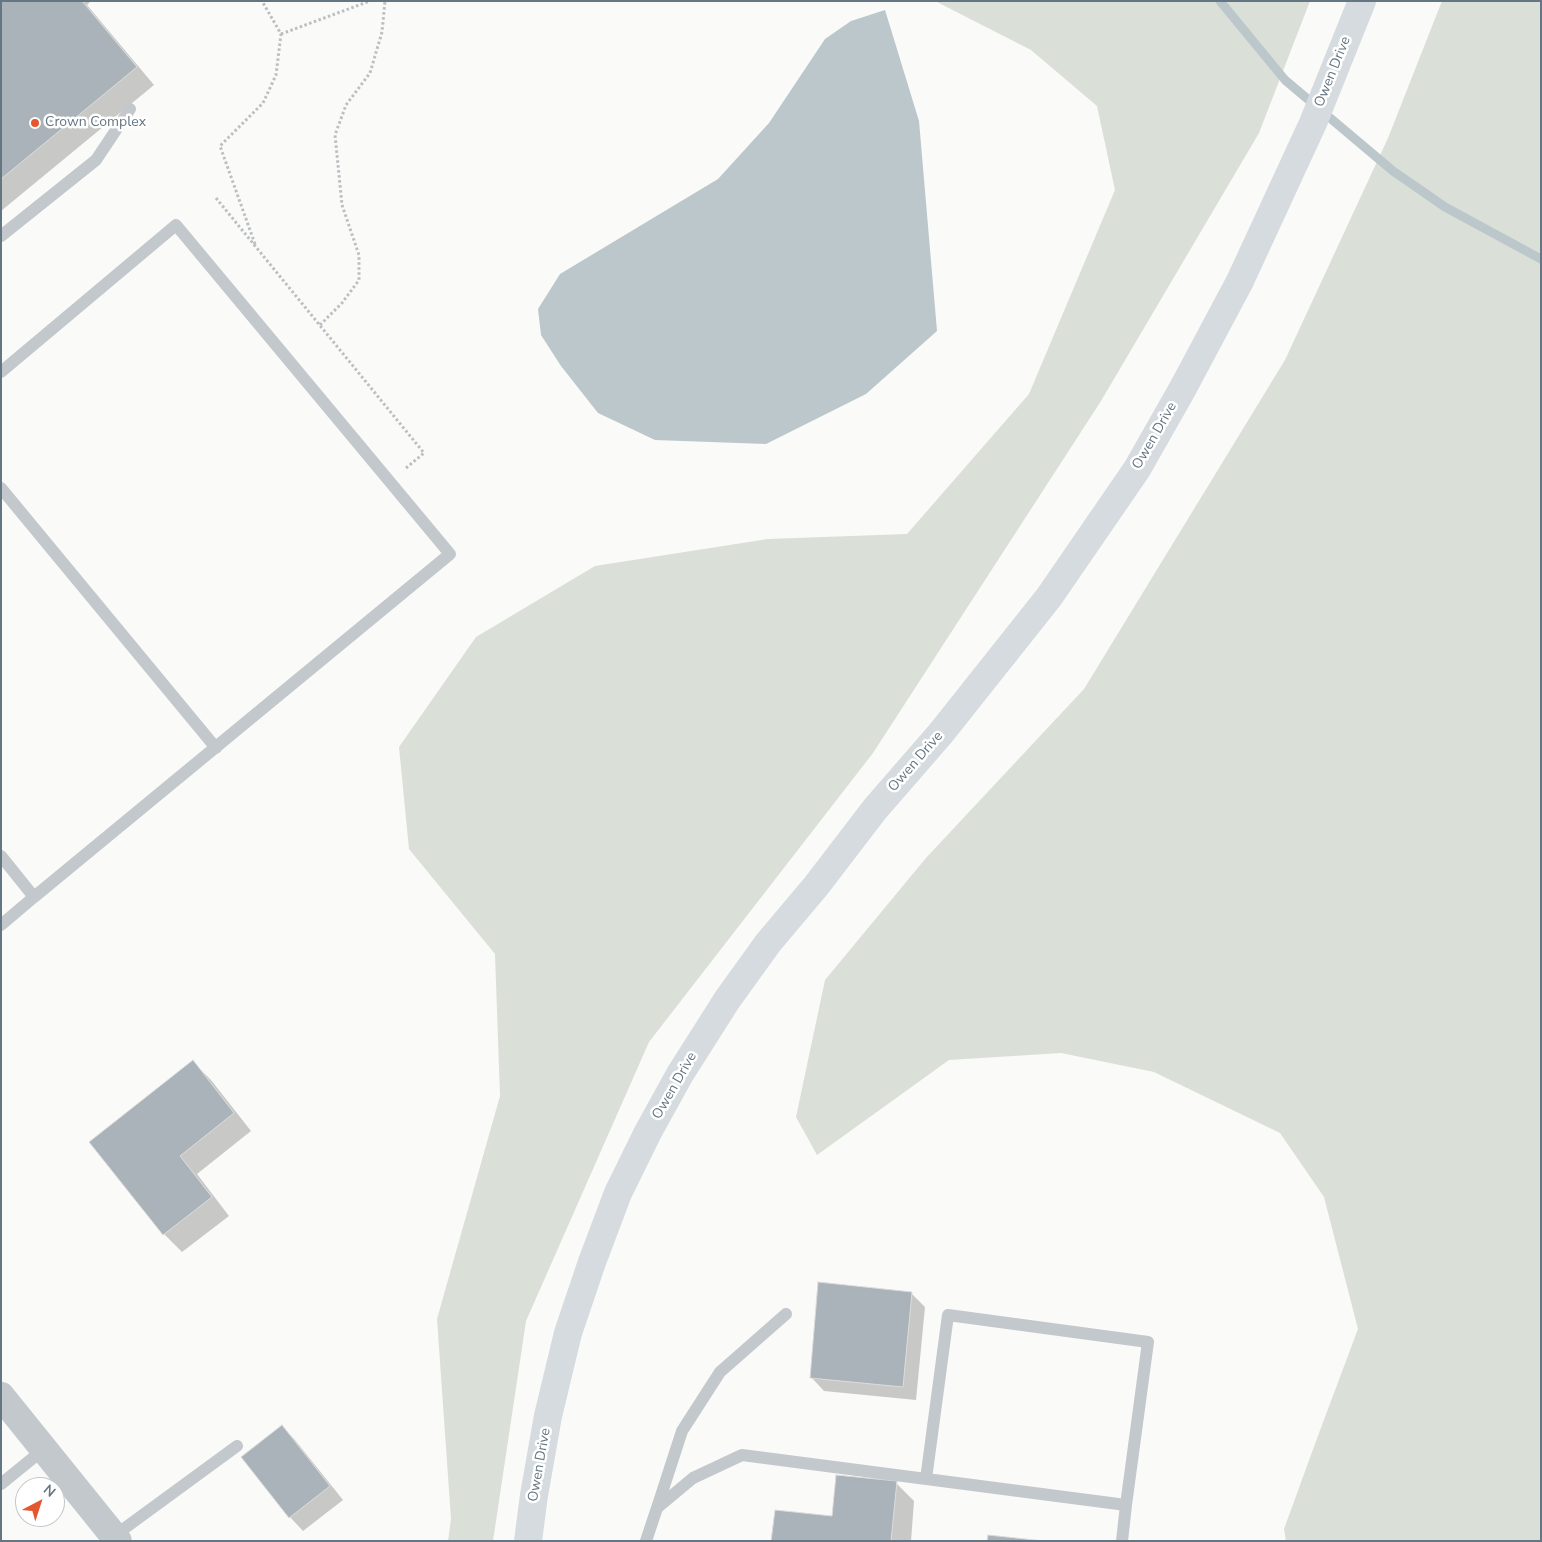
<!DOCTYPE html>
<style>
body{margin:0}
#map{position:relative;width:1542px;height:1542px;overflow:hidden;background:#fafaf8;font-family:"Nunito Sans",sans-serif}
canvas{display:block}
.frame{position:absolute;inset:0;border:2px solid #657683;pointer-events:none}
.north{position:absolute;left:15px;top:1477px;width:50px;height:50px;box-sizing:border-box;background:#fff;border:1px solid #c1c8cd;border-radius:50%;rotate:40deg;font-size:14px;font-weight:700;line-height:20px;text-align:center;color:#657683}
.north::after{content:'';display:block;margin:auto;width:18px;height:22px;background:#e4572e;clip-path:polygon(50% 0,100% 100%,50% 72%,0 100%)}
</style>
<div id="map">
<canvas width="1542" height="1542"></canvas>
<div class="frame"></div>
<div class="north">N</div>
</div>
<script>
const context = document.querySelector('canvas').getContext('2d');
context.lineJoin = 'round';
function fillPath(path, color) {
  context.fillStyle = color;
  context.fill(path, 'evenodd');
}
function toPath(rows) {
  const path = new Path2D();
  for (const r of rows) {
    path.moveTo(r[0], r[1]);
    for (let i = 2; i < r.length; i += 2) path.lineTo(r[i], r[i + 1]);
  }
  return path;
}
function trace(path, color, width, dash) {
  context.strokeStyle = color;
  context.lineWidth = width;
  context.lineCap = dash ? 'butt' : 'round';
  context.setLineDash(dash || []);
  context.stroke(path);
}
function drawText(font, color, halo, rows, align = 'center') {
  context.font = font + ' "Nunito Sans",sans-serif';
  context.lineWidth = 5;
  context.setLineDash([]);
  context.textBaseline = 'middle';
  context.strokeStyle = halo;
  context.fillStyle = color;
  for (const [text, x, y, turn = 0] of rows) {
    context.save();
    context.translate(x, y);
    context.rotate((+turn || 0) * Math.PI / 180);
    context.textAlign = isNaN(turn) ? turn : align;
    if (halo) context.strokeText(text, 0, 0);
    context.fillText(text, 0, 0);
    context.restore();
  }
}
const green = toPath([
 [935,1,1310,1,1259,133,1101,401,873,753,649,1042,526,1321,493,1541,448,1541,451,1519,437,1319,500,1096,495,954,409,849,399,747,476,637,595,566,768,539,907,534,1029,394,1115,190,1097,106,1031,50],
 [1442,1,1541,1,1541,1541,1286,1541,1284,1529,1319,1433,1358,1329,1324,1197,1280,1133,1154,1072,1061,1053,949,1060,817,1155,796,1117,825,980,926,858,1084,689,1285,360,1388,138]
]);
const water = toPath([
 [885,10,919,121,937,331,866,394,766,444,655,440,598,413,561,366,541,335,538,309,560,274,718,179,769,123,825,39,851,21]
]);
const shadow = toPath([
 [1,1,91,1,87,5,154,85,1,211],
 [193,1062,211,1080,251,1131,197,1174,229,1216,182,1252,164,1234,91,1142],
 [911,1293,925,1307,916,1400,824,1391,811,1377],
 [282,1426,295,1440,343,1500,303,1531,290,1517,242,1457],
 [896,1483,914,1501,911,1541,773,1541,833,1517]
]);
const stream = toPath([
 [1220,1,1285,80,1393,171,1445,207,1541,259]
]);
const building = toPath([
 [1,1,82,1,137,67,1,179,1,1],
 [193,1060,234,1113,180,1156,212,1197,163,1235,89,1142,193,1060],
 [818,1282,912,1292,903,1387,810,1378,818,1282],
 [282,1425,330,1486,289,1518,241,1457,282,1425],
 [836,1475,897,1481,891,1541,771,1541,775,1510,832,1516,836,1475],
 [988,1535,1044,1541,987,1541,988,1535]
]);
const path = toPath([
 [281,34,370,1],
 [216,198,424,453,406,468],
 [255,244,220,146,263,103,276,75,281,34,262,1],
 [320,325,342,303,359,280,359,255,342,205,335,135,346,105,370,73,382,32,385,1]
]);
const service = toPath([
 [1,236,96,160,130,109],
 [1,372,176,225,450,554,34,897],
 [1,488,216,748],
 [1,856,34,897,1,925],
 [926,1479,948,1315,1148,1342,1126,1505],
 [1,1484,44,1449],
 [657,1508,682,1431,720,1372,786,1314],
 [114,1536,237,1446],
 [646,1541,657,1508,693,1478,742,1455,1126,1505,1122,1541]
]);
const tertiary = toPath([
 [1,1396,118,1541]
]);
const primary = toPath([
 [528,1541,534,1495,548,1416,568,1333,592,1262,618,1193,648,1132,680,1074,727,1000,768,943,816,886,875,809,941,733,1049,597,1137,469,1183,388,1240,281,1313,123,1362,1]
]);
const markers = [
 [35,123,5,"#e4572e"]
];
const streetNames = [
 ["Owen Drive",1333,72,-68],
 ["Owen Drive",1155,436,-60],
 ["Owen Drive",916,762,-49],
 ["Owen Drive",675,1086,-60],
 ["Owen Drive",540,1465,-80]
];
const poiNames = [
 ["Crown Complex",45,123]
];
fillPath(green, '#dadfd7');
fillPath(water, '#bbc7cb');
fillPath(shadow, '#0003');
trace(stream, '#bbc7cb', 9);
fillPath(building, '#aab3b9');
trace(building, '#dcdcda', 1);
trace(path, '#bbbfc2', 3, [2.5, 2.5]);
trace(service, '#c3c8cc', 12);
trace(tertiary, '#c3c8cc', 28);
trace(primary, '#d6dbdf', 28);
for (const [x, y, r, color] of markers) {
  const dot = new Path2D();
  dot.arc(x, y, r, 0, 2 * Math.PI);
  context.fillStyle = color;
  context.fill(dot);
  trace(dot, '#fff', 2);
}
drawText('14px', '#657683', '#fff', streetNames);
drawText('14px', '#657683', '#fff', poiNames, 'left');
</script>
